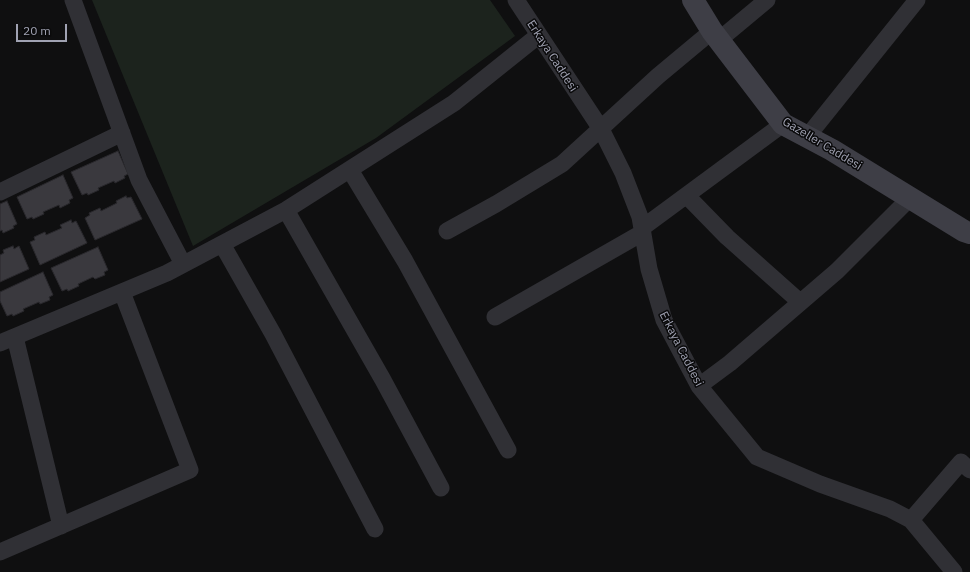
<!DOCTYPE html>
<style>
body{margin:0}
#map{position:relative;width:970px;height:572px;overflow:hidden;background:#0f0f10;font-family:"IBM Plex Sans",sans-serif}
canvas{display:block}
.scale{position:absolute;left:16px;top:24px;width:51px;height:18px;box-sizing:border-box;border:2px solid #a0a2b2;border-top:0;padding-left:5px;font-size:12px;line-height:14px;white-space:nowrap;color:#a0a2b2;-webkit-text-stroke:3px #0a0a0b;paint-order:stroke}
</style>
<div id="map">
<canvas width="970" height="572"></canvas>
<div class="scale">20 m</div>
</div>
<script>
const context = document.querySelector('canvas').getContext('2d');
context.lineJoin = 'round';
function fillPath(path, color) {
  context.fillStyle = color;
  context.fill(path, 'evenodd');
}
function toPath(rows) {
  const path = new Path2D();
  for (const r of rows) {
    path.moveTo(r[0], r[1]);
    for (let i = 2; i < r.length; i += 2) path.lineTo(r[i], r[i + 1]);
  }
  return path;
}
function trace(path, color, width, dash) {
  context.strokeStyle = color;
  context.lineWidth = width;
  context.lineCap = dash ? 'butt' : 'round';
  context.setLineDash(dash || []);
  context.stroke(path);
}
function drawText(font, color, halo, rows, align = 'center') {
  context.font = font + ' "IBM Plex Sans",sans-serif';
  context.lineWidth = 3;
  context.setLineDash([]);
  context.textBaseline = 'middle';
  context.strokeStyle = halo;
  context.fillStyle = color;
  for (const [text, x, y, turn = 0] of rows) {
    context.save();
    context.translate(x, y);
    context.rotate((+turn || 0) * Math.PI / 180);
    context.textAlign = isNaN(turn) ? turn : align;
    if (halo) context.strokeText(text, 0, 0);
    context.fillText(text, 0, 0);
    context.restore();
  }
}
const green = toPath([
 [92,0,490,0,515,36,376,138,193,246]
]);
const building = toPath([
 [118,151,128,174,124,176,125,178,115,183,114,181,98,188,99,190,88,195,87,193,82,195,71,172,118,151],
 [63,175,73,198,69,200,70,203,60,208,59,205,43,212,44,214,33,219,32,217,27,219,17,197,63,175],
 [126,196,127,198,131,197,142,219,95,240,85,218,90,215,89,213,100,208,101,211,117,203,116,201,126,196],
 [7,201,17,224,13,226,14,228,3,233,2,230,0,231,0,204,7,201],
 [71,220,72,223,76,221,87,243,40,265,30,242,35,240,34,237,45,232,46,235,62,228,60,225,71,220],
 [13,246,14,249,19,246,29,269,0,282,0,255,4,253,3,250,13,246],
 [98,247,108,270,104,272,105,275,95,279,93,277,78,284,79,286,68,291,67,289,62,291,51,268,98,247],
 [43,272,53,295,49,297,50,300,40,304,39,302,23,309,24,311,13,316,12,314,7,316,0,301,0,292,43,272]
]);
const street = toPath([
 [73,0,139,180,183,264],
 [516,0,601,129,623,173,640,217,649,269,664,320,699,386,757,457,820,484,890,509,911,520,954,572],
 [719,40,767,0],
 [807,137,917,0],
 [350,170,405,261,508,450],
 [0,192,122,133],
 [687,196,727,237,800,302],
 [286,210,383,380,441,488],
 [642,228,783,124],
 [447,231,496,204,562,164,658,76,712,31],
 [222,244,273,334,375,529],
 [495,317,642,233],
 [15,337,61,526],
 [0,343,167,273,286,210,454,103,539,35],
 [699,386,730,363,837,271,910,198],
 [911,520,961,462,970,470],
 [0,552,190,470,122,292]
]);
const secondary = toPath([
 [693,0,712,31,783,124,832,150,964,231,970,233]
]);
const streetNames = [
 ["Erkaya Caddesi",552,56,57],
 ["Gazeller Caddesi",822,144,31],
 ["Erkaya Caddesi",681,349,63]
];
fillPath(green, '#1c231d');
fillPath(building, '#3a393e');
trace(building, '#2a292d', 1);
trace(street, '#303035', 17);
trace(secondary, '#3e3e46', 22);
drawText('12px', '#a0a2b2', '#0a0a0b', streetNames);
</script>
